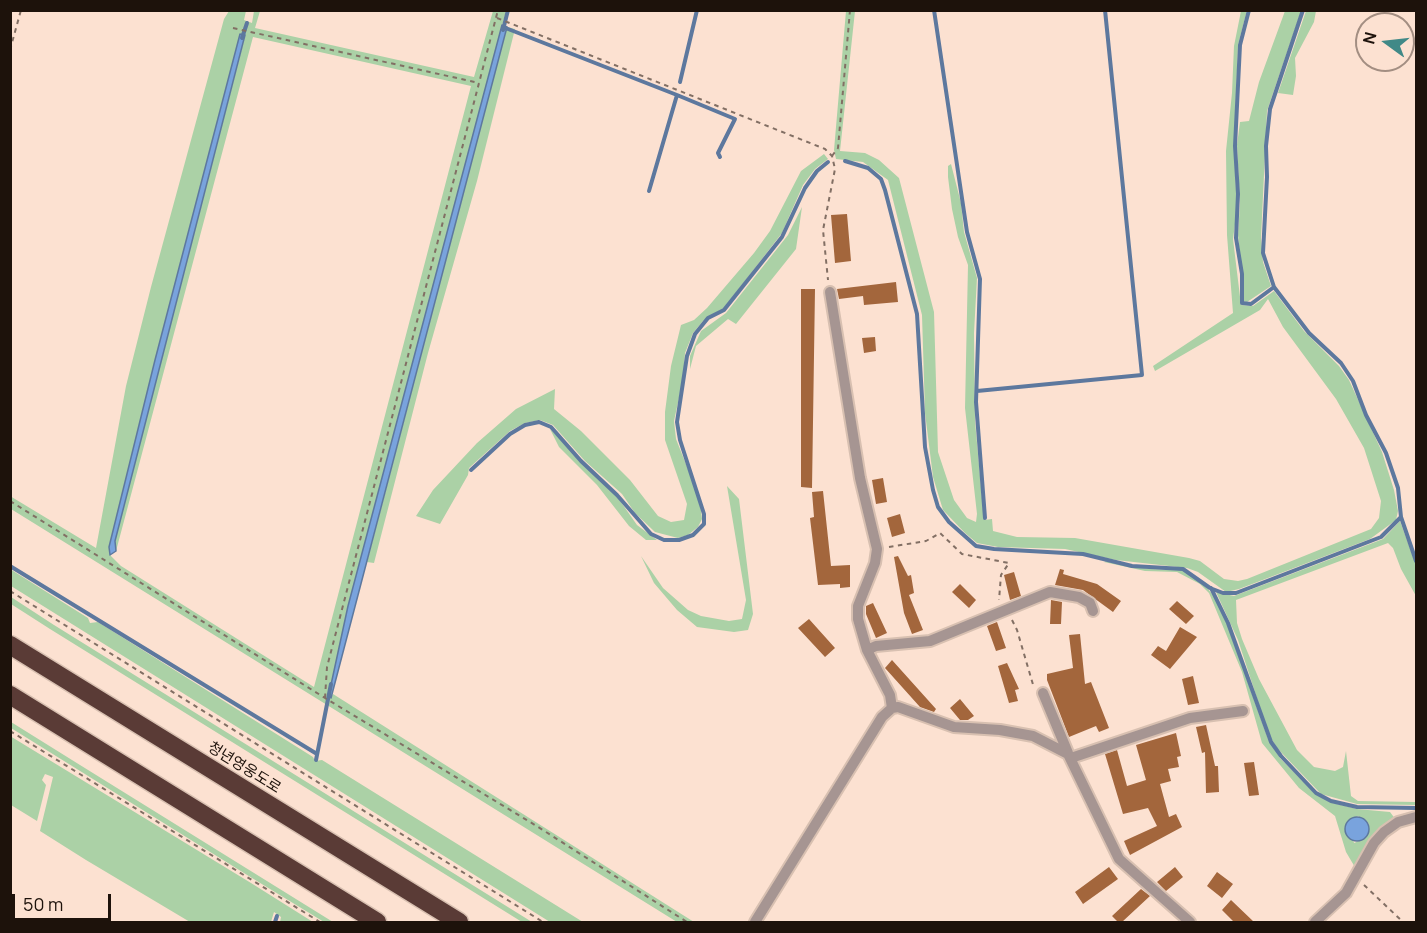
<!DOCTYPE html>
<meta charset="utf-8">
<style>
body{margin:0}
#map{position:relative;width:1427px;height:933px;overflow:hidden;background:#fce1d1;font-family:Manrope,sans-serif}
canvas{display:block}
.frame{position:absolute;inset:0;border:12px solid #1d120b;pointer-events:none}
.north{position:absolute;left:1355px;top:12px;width:60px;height:60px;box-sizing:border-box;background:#fce1d1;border:2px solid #a38e82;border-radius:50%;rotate:285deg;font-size:16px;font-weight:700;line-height:24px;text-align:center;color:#1d120b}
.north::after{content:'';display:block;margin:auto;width:21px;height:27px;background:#418987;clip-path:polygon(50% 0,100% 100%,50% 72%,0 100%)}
.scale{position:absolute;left:12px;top:894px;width:99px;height:27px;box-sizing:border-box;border:3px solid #1d120b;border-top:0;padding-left:8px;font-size:18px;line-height:21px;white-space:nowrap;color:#1d120b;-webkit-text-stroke:4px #fce1d1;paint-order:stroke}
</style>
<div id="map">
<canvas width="1427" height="933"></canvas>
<div class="frame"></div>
<div class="north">N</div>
<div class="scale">50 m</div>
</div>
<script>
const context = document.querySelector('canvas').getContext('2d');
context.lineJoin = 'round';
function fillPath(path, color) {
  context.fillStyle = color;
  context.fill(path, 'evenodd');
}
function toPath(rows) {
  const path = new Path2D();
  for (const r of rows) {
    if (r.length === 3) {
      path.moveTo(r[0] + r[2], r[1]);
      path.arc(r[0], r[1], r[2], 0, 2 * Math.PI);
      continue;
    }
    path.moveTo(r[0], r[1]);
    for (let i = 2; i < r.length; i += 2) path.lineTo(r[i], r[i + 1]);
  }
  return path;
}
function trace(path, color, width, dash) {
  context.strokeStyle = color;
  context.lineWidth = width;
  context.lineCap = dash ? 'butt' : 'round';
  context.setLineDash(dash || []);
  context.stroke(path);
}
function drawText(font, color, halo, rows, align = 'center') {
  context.font = font + ' Manrope,"Noto Sans KR",sans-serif';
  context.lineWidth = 4.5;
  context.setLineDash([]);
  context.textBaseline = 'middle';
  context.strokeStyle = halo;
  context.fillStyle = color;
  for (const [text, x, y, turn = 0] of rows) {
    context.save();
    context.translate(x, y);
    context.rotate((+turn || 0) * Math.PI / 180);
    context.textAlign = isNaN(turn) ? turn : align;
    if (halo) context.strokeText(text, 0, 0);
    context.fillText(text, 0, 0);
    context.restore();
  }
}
const green = toPath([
 [229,11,246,11,244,20,252,23,254,11,260,11,255,28,474,77,493,11,506,11,348,606,331,697,333,694,694,922,677,922,11,509,10,496,96,548,126,386,151,287,224,19],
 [240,34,245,36,115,541,116,551,253,37,471,86,314,687,121,566,110,555,109,547,155,360],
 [846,11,855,11,840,151,865,153,879,160,899,178,934,312,938,452,954,500,967,518,976,522,977,514,965,408,968,265,958,237,952,209,948,177,948,166,951,164,961,203,964,232,977,278,974,333,975,421,984,520,992,519,993,531,1017,537,1075,538,1189,558,1200,561,1224,579,1238,581,1247,579,1371,529,1379,518,1381,501,1364,448,1336,399,1283,327,1268,299,1260,310,1155,371,1153,366,1233,313,1227,235,1226,151,1232,93,1234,46,1241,11,1247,10,1238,45,1234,147,1237,210,1233,239,1241,305,1253,306,1274,291,1304,331,1339,366,1349,380,1382,452,1394,490,1398,511,1396,520,1370,539,1239,589,1226,592,1198,572,1187,568,1116,560,1065,549,998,547,977,543,965,533,943,510,933,477,925,413,922,315,888,180,863,162,836,159,834,150],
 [1285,11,1301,11,1267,111,1261,238,1263,262,1271,286,1247,302,1244,301,1238,235,1240,203,1237,145,1240,122,1249,121,1259,82],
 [1306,11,1316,11,1314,22,1295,58,1296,76,1293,95,1278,93],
 [507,27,515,29,477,181,428,353,374,563,367,562],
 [824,154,828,159,815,169,803,185,782,233,724,308,703,321,693,333,685,353,683,379,674,421,676,439,695,487,701,510,702,519,698,527,688,535,678,538,655,532,635,513,622,494,585,461,553,425,540,420,525,423,510,431,469,468,468,475,440,524,416,516,433,490,477,443,516,409,555,389,554,409,581,431,630,480,658,516,671,522,684,520,687,504,665,440,665,412,671,366,681,325,694,320,707,308,754,253,770,231,801,171],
 [802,207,796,249,736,324,728,319,696,346,690,369,690,356,701,331,726,313,788,235],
 [550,429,616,495,637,525,657,540,646,540,629,526,597,485,559,447],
 [727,486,739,499,753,614,748,630,734,632,697,627,677,610,654,583,641,556,663,588,688,610,701,616,729,621,742,619,746,600],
 [1400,521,1416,565,1416,596,1401,569,1393,548,1388,543,1236,600,1237,623,1242,639,1259,679,1297,750,1314,767,1335,771,1343,767,1346,751,1351,796,1358,801,1416,802,1416,805,1357,804,1321,794,1277,748,1269,735,1238,640,1216,592,1234,596,1383,539],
 [1106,561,1149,569,1182,570,1201,581,1214,596,1227,624,1268,739,1280,758,1315,794,1333,803,1357,809,1390,812,1396,820,1356,869,1346,852,1335,816,1299,788,1262,743,1242,672,1209,593,1200,584,1177,572,1145,571,1104,562],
 [1358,816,1369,824,1369,830,1366,838,1354,843,1348,821],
 [10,569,88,618,90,623,98,622,313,757,315,761,322,760,583,922,550,922,11,586],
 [11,597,54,625,532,922,522,922,50,629,11,604],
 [11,722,80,765,333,922,324,922,252,878,11,728],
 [10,736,251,883,313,922,280,922,281,917,274,912,271,922,190,922,86,860,40,831,53,777,45,774,42,780,46,785,37,821,11,805]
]);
const water = toPath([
 [502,25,507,27,331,698,329,694,348,606,502,25],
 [240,34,245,35,115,541,116,551,110,555,109,547,155,360,240,34],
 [1357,829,12]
]);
const stream = toPath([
 [934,10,967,232,980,279,976,402,985,518],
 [1249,10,1240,45,1235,146,1238,194,1236,238,1242,274,1242,303,1251,304,1274,287],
 [1303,10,1270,109,1266,146,1267,177,1263,253,1274,287,1309,333,1341,363,1353,381,1366,415,1386,453,1398,488,1401,517,1416,561],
 [503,27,677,95,649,191],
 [503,30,508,10],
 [242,38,247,23],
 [680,82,697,10],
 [677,95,735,119,718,153,720,157],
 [845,161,868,168,881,179,885,190,917,314,925,447,933,490,938,507,949,522,976,546,994,549,1083,554,1132,566,1183,569,1210,588,1223,593,1236,593,1381,537,1401,517],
 [977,391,1142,375,1105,10],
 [471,470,510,434,525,425,539,422,551,427,581,461,617,495,651,534,664,540,679,540,693,535,704,524,704,514,680,440,677,422,687,356,695,334,708,318,724,310,782,237,805,188,817,171,828,162],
 [10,566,317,754],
 [1211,588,1228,623,1271,742,1281,756,1316,793,1331,801,1357,807,1416,808],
 [316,760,331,684],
 [275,922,277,916]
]);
const building = toPath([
 [847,214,851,261,835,263,831,215],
 [896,282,898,302,864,305,863,296,839,299,837,289],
 [801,289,815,289,812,488,801,487],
 [875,337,876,351,864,353,862,338],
 [883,478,887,502,876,504,872,480],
 [823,491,831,566,850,565,850,587,840,588,840,584,818,585,810,518,814,517,812,492],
 [900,514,905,533,892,537,887,518],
 [898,556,908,576,911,575,914,593,909,595,923,630,912,634,904,613,894,557],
 [1060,569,1064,570,1063,574,1097,584,1121,601,1113,612,1083,590,1055,585],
 [1014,572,1021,596,1010,600,1004,575],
 [960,584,976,600,969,608,952,592],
 [1051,600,1062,602,1061,624,1050,624],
 [1177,601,1194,616,1186,624,1169,609],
 [873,603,887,633,876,638,866,614,866,606],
 [809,619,835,648,825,657,798,628],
 [997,622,1006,648,996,651,987,626],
 [1180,627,1197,637,1170,669,1151,655,1158,646,1166,651],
 [1080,634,1085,684,1091,682,1109,728,1099,732,1096,726,1069,737,1047,680,1047,674,1073,668,1069,635],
 [892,660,936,709,934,712,920,707,885,668],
 [1007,663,1019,689,1015,690,1018,701,1009,703,998,666],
 [1193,676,1199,703,1188,705,1182,679],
 [960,699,974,716,968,720,960,720,950,708],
 [1206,725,1215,766,1218,766,1219,792,1206,793,1205,752,1202,753,1196,727],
 [1176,733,1181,756,1177,757,1179,767,1168,769,1171,781,1160,784,1169,817,1176,814,1182,827,1130,855,1124,841,1157,826,1148,808,1123,814,1105,754,1117,750,1127,786,1146,780,1136,745],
 [1254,762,1259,795,1249,796,1244,763],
 [1109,867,1118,879,1083,904,1075,892],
 [1175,867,1183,877,1166,891,1157,882],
 [1217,872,1233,884,1222,898,1207,886],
 [1141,889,1150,896,1122,922,1118,922,1112,916],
 [1231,900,1254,922,1234,922,1222,910]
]);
const path = toPath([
 [497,18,825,149,832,156,835,169,823,230,828,280],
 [233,28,479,83],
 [10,50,21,10],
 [832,156,838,148,850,10],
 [10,501,325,698,535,825,687,922],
 [889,547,926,541,940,533,962,554,1009,563,1001,575,999,600],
 [10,591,543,922],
 [1012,620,1017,630,1034,688],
 [325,698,327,667,498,10],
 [10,731,320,922],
 [1364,885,1403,922]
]);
const street = toPath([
 [830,292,860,478,877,549,875,563,858,606,858,619,867,650,890,695,892,708],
 [867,650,876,646,930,641,1050,592,1079,597,1090,603,1093,611],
 [1043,693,1068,753],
 [1071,758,1190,718,1243,711],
 [755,922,882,717,892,708,898,707,954,727,1000,730,1033,736,1068,754,1119,859,1190,922],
 [1315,922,1346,893,1374,843,1384,832,1398,822,1416,817]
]);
const highway = toPath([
 [10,645,459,922],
 [10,695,377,922]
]);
const streetNames = [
 ["청년영웅도로",244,768,32]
];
fillPath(green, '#abd1a6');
fillPath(water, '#79a3dd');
trace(water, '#5d789e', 1.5);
trace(stream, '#5d789e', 4);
fillPath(building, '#a3663c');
trace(street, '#d8c0b1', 14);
trace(highway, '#d8c0b1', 21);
trace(path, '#826f64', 2, [4.5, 4.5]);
trace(street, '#a69592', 10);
trace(highway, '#5a3b36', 18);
drawText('15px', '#1d120b', '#fce1d1', streetNames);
</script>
